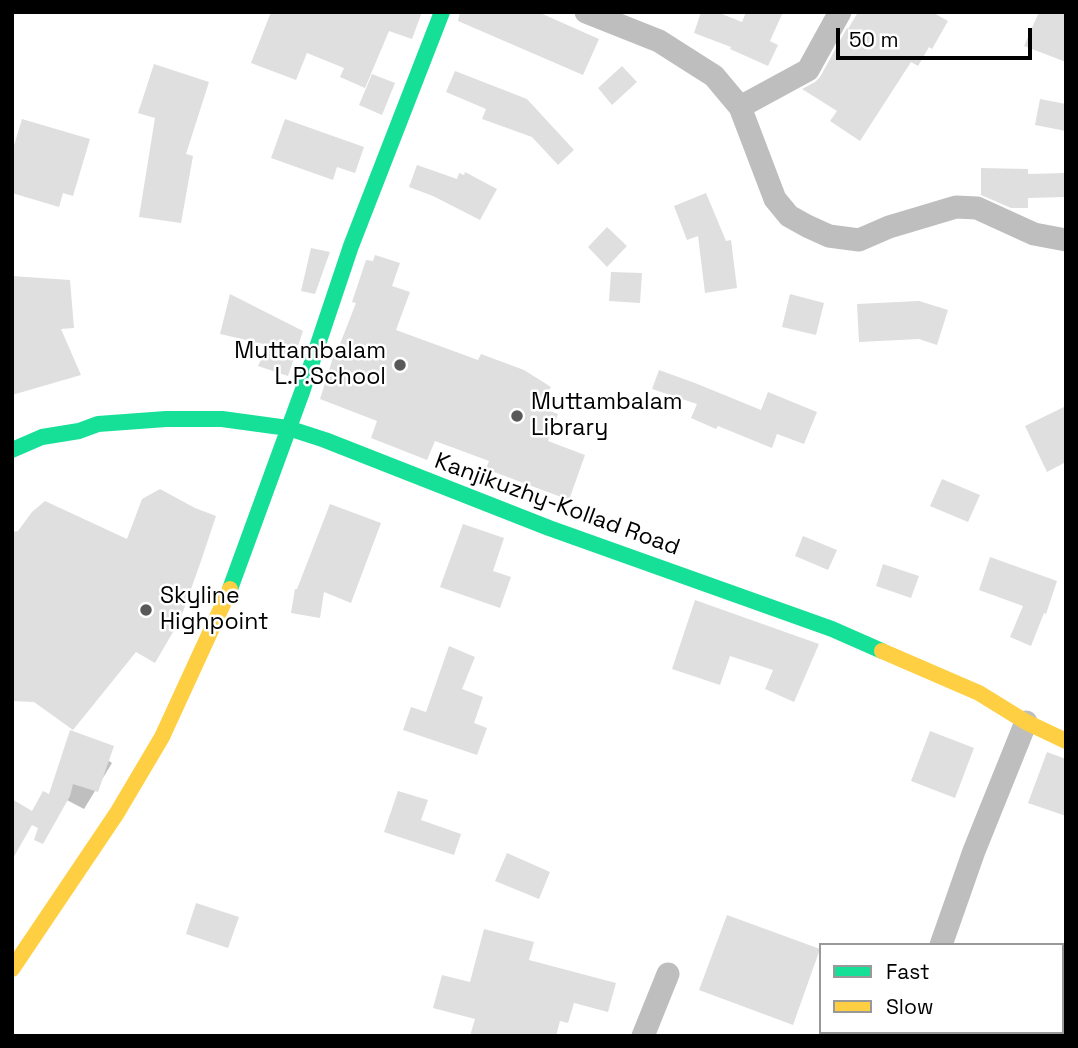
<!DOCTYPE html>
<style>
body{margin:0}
#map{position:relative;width:1078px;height:1048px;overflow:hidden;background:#fff;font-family:"Space Grotesk",sans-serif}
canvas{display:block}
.frame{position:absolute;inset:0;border:14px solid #000;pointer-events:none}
.legend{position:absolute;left:819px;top:943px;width:245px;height:91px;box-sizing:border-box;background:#fff;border:2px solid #999;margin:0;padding:9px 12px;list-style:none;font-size:21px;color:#000}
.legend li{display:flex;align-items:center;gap:14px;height:35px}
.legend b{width:35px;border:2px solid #999}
.scale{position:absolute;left:836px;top:28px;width:196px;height:32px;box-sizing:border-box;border:4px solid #000;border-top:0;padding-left:9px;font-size:21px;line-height:24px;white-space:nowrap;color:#000;-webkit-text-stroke:5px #fff;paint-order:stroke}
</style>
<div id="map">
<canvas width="1078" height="1048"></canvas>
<div class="frame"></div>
<ul class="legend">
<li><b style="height:9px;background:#16e098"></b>Fast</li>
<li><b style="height:9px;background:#ffcf43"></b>Slow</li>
</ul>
<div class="scale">50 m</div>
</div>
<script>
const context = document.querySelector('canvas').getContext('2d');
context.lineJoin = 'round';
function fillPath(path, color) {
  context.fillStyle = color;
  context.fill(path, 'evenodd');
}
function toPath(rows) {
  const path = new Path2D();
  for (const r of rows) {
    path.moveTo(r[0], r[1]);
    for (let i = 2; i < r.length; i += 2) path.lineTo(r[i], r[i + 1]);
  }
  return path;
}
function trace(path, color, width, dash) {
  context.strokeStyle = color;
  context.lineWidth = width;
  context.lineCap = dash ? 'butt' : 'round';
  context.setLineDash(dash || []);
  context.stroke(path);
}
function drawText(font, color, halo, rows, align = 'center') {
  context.font = font + ' "Space Grotesk",sans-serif';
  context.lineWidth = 5;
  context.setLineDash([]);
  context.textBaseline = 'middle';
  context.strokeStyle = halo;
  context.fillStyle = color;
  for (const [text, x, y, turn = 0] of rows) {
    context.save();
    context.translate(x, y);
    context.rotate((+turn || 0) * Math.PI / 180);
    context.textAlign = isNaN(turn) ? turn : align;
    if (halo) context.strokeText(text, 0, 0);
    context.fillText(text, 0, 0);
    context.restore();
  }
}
const water = toPath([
 [91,749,112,763,84,809,63,798]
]);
const building = toPath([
 [271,12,422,12,412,39,389,31,365,88,340,77,344,68,307,53,296,80,251,63],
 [460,12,538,12,599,39,583,75,458,21],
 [701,12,717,12,742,22,746,12,783,12,770,41,778,45,768,66,730,49,731,47,694,33],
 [858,12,932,12,948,21,932,49,929,47,918,66,911,62,860,141,830,121,837,111,802,89,815,82,820,77,847,28,848,29],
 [1039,12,1066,12,1066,62,1024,46],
 [154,64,209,82,186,154,193,156,181,223,139,217,155,118,138,113],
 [622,66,637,82,612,105,598,88],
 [455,71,527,99,574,150,558,165,532,137,482,119,486,109,446,92],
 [372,74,395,83,382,115,359,105],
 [1040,99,1066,104,1066,131,1035,125],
 [22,119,90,139,73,196,63,193,59,207,12,193,12,152],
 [285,119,364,147,355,173,337,167,333,180,271,158],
 [417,165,457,179,459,173,464,175,465,172,497,189,480,220,433,196,409,187],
 [981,168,1028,169,1028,174,1066,173,1066,197,1028,198,1028,208,1011,208,981,195],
 [706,193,726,241,731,240,737,288,705,293,698,236,687,240,674,206],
 [607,227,627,246,607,267,588,247],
 [311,248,330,252,315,294,301,291],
 [375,255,400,263,392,286,410,292,396,330,478,360,481,354,524,370,551,387,538,407,558,414,548,441,585,455,569,500,486,469,489,461,435,441,427,460,371,438,377,421,320,399,336,348,338,349,356,303,352,302,366,260,373,261],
 [611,272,642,273,640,303,609,301],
 [12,276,70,280,74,328,61,329,81,375,12,395],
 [230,294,303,331,288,376,258,366,268,345,220,334],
 [790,294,824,303,816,335,782,327],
 [919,301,948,310,937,345,919,339,859,342,857,304],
 [659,370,695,383,761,410,768,392,817,412,804,444,777,434,772,448,718,426,716,429,691,418,697,404,652,389],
 [1066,406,1066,462,1047,472,1025,426],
 [942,479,980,495,968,522,930,506],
 [160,489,195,508,216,516,201,561,180,620,155,663,136,652,73,730,34,702,12,701,12,532,18,531,32,512,45,501,127,539,142,499],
 [330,504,381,523,351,603,324,592,320,618,291,613,295,589,297,589],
 [463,524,504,538,493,571,511,577,500,608,440,587],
 [803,536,837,550,828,570,795,556],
 [990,557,1057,581,1046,614,1044,613,1031,646,1010,637,1023,606,979,590],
 [883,564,919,576,911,598,876,586],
 [695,600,819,644,794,702,765,689,773,670,730,656,720,685,672,669],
 [449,646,475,657,462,689,483,697,474,723,487,728,477,755,403,730,411,707,426,712],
 [70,730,114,746,98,792,73,784,70,796,43,844,34,840,38,828,32,825,12,860,12,799,32,811,43,791,49,794],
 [930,731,974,748,955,798,911,781],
 [1047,752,1066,759,1066,816,1028,803],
 [398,791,428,800,421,820,461,834,454,855,384,832],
 [507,853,550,872,539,899,495,881],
 [196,903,239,917,228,948,186,934],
 [727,915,820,949,793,1025,699,990],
 [484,929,534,942,529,960,616,983,608,1012,574,1003,568,1023,560,1021,556,1036,470,1036,475,1019,433,1008,442,975,470,982]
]);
const street = toPath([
 [586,12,659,41,714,76,740,107,775,199,789,216,807,226,829,236,859,240,889,227,956,207,977,208,1034,234,1066,240],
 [740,107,808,70,840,12],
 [941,945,974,851,1026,722],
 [643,1036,668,974],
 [917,1036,918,1032]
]);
const fast = toPath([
 [12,450,42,437,79,431,98,424,166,419,222,419,288,428,325,440,549,528,832,629,882,651],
 [230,589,302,392,351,246,442,12]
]);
const slow = toPath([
 [882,651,979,693,1026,722,1066,741],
 [12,969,117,813,162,737,230,589]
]);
const markers = [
 [400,365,7,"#595959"],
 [517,416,7,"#595959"],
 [146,610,7,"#595959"]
];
const poiNames = [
 ["Muttambalam",386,352,"right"],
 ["L.P.School",386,378,"right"],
 ["Muttambalam",531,403],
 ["Library",531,429],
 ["Skyline",160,597],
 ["Highpoint",160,623]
];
const streetNames = [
 ["Kanjikuzhy-Kollad Road",557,505,20]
];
fillPath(water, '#bfbfbf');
fillPath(building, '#dfdfdf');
trace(street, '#bebebe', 23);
trace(fast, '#16e098', 16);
trace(slow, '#ffcf43', 16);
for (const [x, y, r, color] of markers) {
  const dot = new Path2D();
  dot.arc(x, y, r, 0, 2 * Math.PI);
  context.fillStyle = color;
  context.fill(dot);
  trace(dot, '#fff', 2.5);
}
drawText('23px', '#000', '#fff', poiNames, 'left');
drawText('23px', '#000', '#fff', streetNames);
</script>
